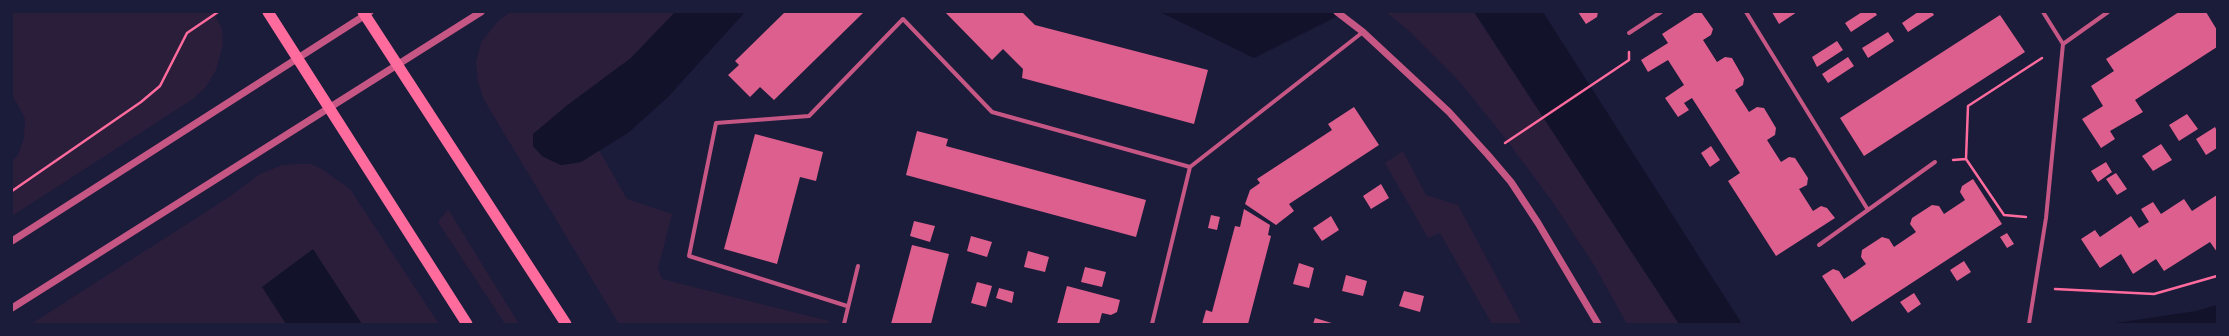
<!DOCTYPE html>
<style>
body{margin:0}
#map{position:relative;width:2229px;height:336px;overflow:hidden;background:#1b1b3a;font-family:Jost,sans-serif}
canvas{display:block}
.frame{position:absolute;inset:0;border:13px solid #1b1b3a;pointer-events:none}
</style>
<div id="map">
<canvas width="2229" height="336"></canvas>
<div class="frame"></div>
</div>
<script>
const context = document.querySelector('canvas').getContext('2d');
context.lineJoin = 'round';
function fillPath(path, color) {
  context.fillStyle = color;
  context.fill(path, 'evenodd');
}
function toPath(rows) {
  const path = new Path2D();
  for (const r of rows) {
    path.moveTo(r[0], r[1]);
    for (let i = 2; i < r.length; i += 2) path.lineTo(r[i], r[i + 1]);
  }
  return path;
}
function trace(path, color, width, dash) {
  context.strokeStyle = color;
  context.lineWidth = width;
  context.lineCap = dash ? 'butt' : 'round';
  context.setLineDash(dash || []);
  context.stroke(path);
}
const green = toPath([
 [12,12,213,12,222,29,223,45,216,70,206,87,193,99,12,216,12,161,18,155,24,138,25,119,12,94],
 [511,12,675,12,631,58,565,107,540,153,542,156,561,165,581,162,599,150,627,199,672,214,658,269,662,279,829,321,828,324,619,324,484,100,478,82,476,63,481,42,500,19],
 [1386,12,1474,12,1679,324,1627,324,1594,265,1552,201,1505,138,1459,81,1409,31],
 [1403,151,1426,195,1458,205,1522,324,1492,324,1440,233,1428,238,1385,163],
 [297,164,311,164,322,169,350,189,439,324,31,324,229,197,260,174,282,165],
 [448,209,519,324,505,324,438,222]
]);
const water = toPath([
 [675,12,745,12,668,97,628,133,581,162,561,165,542,156,533,146,533,134,565,107,631,58],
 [1160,12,1346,12,1254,58],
 [1474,12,1543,12,1742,324,1679,324],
 [313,249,337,286,362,324,286,324,262,287],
 [2217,305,2217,324,2109,324,2196,311]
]);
const building = toPath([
 [785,12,864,12,774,100,760,87,750,97,728,75,739,65,735,61],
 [945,12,1022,12,1035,25,1208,70,1194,124,1022,78,1023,69,1003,49,992,60],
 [1578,12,1598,12,1597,17,1586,24],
 [1696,12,1701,12,1713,29,1711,35,1703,40,1717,62,1725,57,1732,58,1744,79,1743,85,1735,90,1749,112,1757,107,1764,108,1776,128,1775,135,1767,140,1781,162,1789,157,1795,158,1808,178,1807,185,1799,189,1813,211,1821,206,1827,208,1835,218,1776,256,1728,181,1740,173,1692,98,1684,103,1689,110,1678,117,1665,98,1684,85,1668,60,1648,72,1641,60,1668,43,1662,34],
 [1772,12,1797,12,1779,24],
 [1862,12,1875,12,1877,15,1851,32,1845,23],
 [1918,12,1932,12,1934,15,1908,32,1902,23],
 [2179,12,2206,12,2217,30,2217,47,2135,100,2143,112,2110,131,2115,139,2101,148,2082,119,2103,106,2091,86,2114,71,2106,59],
 [2000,15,2025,52,1864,156,1840,118],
 [1888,32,1894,41,1868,58,1862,48],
 [1837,41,1843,50,1817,67,1812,57],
 [1848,57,1854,66,1828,83,1822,74],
 [1354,107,1379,145,1289,204,1294,211,1276,225,1245,204,1250,190,1260,183,1257,179,1332,130,1328,124],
 [2187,114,2198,129,2179,141,2169,125],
 [2215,127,2217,131,2217,148,2206,155,2196,139],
 [917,131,948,139,946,146,1146,200,1136,237,906,175],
 [755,134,823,152,816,181,800,177,777,264,724,249],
 [2161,144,2172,160,2153,171,2142,156],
 [1711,146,1720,160,1710,167,1701,153],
 [2106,162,2112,172,2098,182,2091,171],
 [2116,173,2127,189,2117,195,2106,179],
 [1973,179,2002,224,1852,322,1822,276,1833,269,1839,271,1844,279,1855,272,1866,264,1861,257,1862,250,1882,237,1889,239,1894,247,1916,232,1910,224,1912,218,1932,205,1939,206,1944,214,1965,200,1960,192,1962,186],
 [1381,184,1389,198,1371,209,1363,196],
 [2217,195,2217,252,2210,242,2164,271,2156,259,2133,274,2121,254,2100,268,2081,239,2095,230,2100,237,2131,216,2139,228,2149,222,2141,209,2153,202,2161,214,2184,199,2192,211],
 [1244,209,1270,225,1268,235,1271,236,1248,324,1202,324,1206,310,1212,312,1235,226,1240,227],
 [1211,215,1220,217,1217,230,1208,228],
 [1331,216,1339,230,1322,241,1313,228],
 [914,221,935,226,930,242,910,236],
 [2007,233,2014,244,2007,248,2000,237],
 [971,236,992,242,987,257,967,251],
 [912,245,949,254,934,312,931,324,891,324],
 [1028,251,1049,257,1045,272,1024,267],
 [1964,261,1971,272,1957,281,1950,270],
 [1299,263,1314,268,1309,288,1293,284],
 [1085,267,1106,272,1102,287,1081,282],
 [1346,275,1367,281,1363,296,1342,291],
 [977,282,992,286,986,307,971,303],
 [1067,286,1120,300,1117,312,1111,315,1102,313,1099,324,1057,324],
 [999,288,1014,292,1012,303,996,298],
 [1404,291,1424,296,1420,312,1399,306],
 [1914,293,1921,304,1908,313,1900,302],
 [1315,318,1335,324,1313,324]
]);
const path = toPath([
 [1505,143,1629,60,1629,52],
 [1966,159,2004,215,2026,217],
 [1953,160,1966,159,1968,106,2042,58],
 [12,191,141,102,160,86,187,33,218,12],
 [2055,289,2154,294,2217,276]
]);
const minor = toPath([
 [1746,12,1868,210],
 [1629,33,1661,12],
 [2063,44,2108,12],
 [1819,245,1935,162],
 [847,306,689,256,716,123,809,116,903,19,992,112,1190,167],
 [844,324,858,266],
 [1152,324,1190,167,1363,32],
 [2029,324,2046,218,2063,44,2043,12]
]);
const tertiary = toPath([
 [1337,12,1363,32,1449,112,1488,155,1511,182,1538,223,1598,324],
 [12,241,370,12],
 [12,308,481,12]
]);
const trunk = toPath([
 [268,12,467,324],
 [363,12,566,324]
]);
fillPath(green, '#2a1e3b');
fillPath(water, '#12122b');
fillPath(building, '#dd5f8e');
trace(path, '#ff6b9d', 2.5);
trace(minor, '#c65784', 4);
trace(tertiary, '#c65784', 7);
trace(trunk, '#ff6b9d', 11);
</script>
